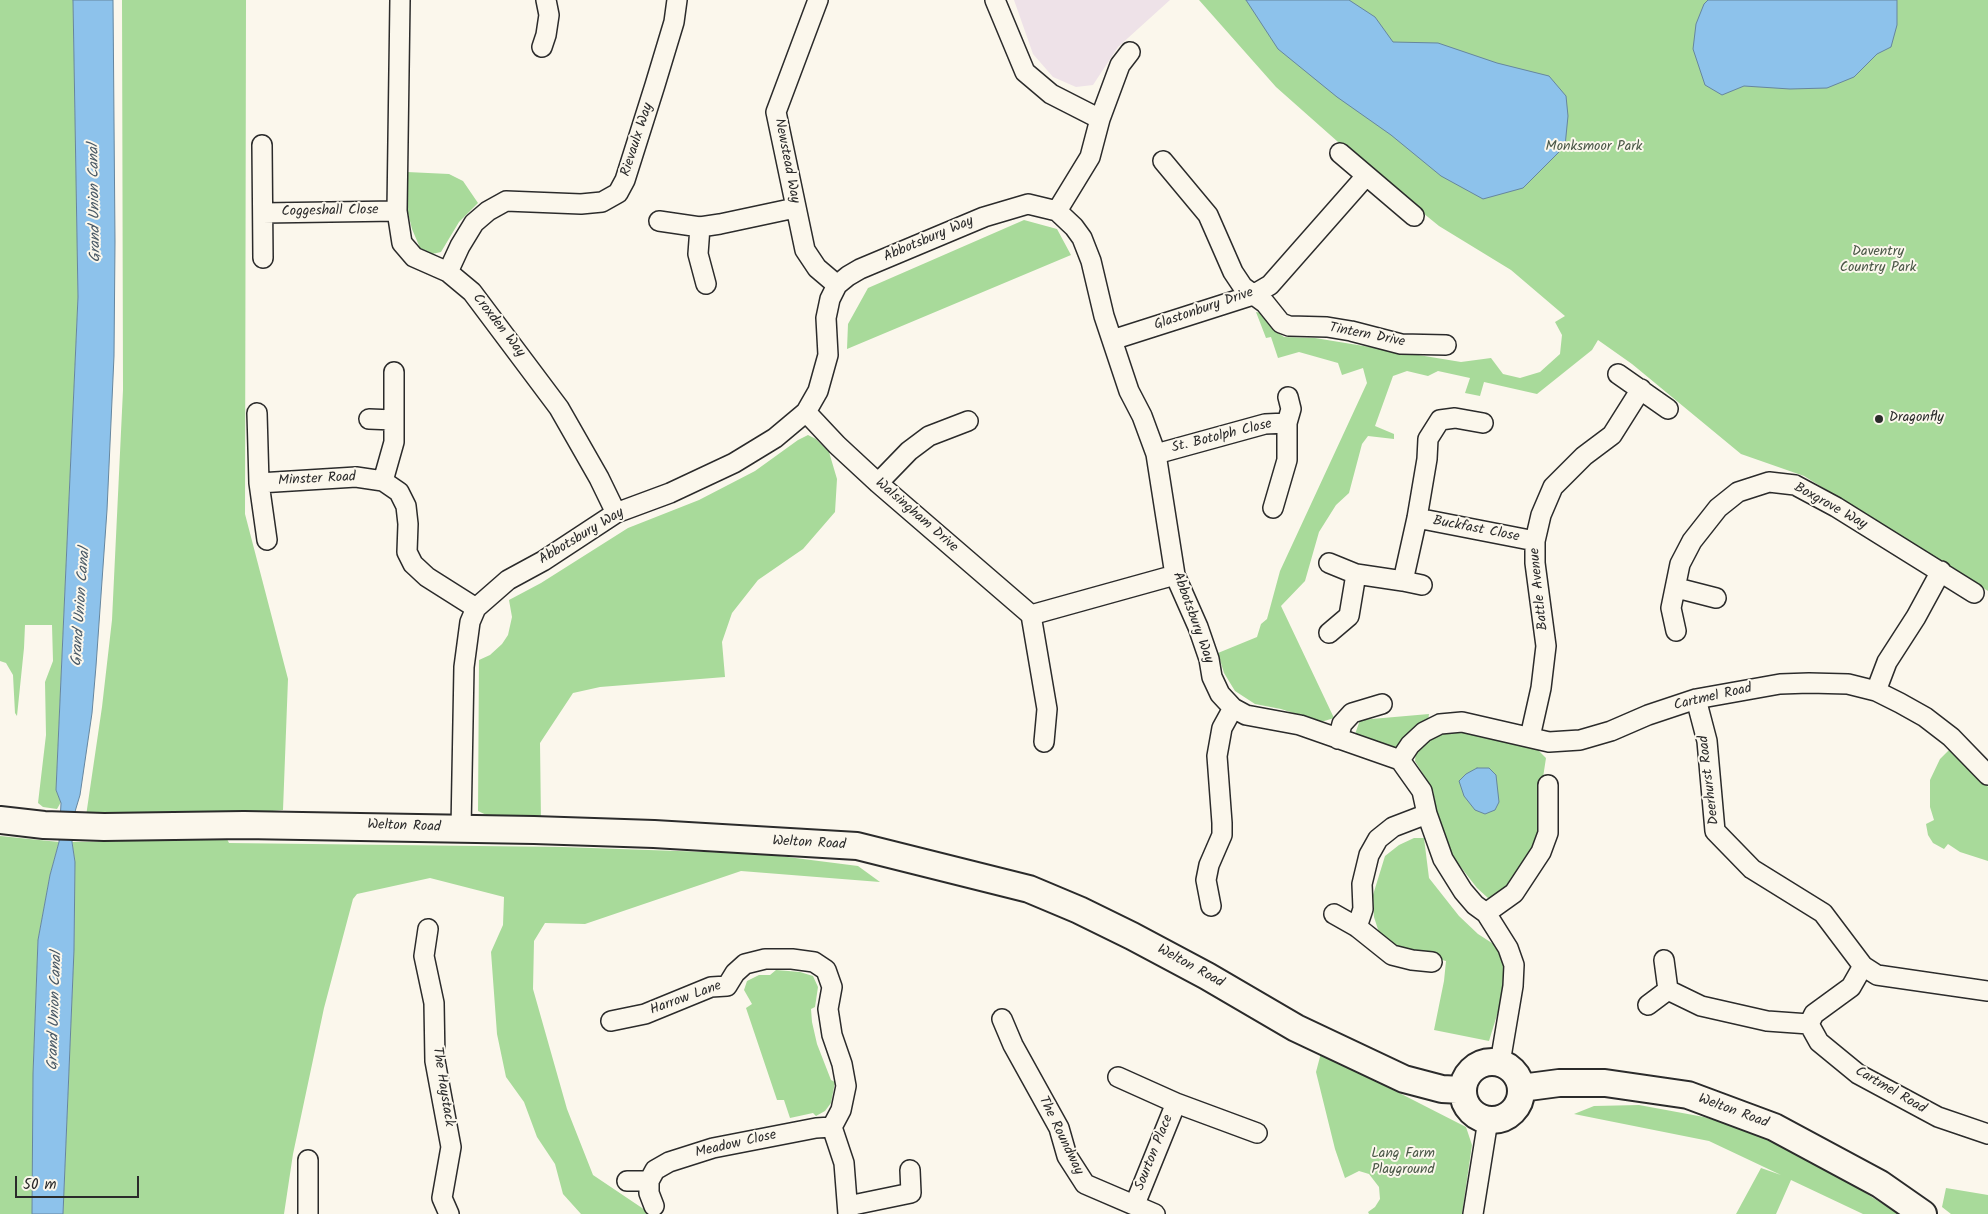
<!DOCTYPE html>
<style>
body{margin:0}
#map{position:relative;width:1988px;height:1214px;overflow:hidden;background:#fbf7ec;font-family:Kalam,sans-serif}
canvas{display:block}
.scale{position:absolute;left:15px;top:1176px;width:124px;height:22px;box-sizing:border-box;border:2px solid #2b2b2b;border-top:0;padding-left:6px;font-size:15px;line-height:18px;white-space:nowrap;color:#2b2b2b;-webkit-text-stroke:4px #fbf7ec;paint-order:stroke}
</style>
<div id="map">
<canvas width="1988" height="1214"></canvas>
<div class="scale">50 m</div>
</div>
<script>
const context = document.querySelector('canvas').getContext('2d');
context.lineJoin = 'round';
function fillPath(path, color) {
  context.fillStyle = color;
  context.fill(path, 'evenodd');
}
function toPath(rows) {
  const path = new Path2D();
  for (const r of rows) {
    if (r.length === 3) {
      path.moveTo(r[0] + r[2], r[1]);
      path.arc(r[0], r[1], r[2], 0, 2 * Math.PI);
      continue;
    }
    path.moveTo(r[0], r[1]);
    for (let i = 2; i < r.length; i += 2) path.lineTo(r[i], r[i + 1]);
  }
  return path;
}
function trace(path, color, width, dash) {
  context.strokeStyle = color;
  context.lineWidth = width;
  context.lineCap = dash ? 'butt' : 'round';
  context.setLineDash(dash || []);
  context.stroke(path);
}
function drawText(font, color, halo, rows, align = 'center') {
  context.font = font + ' Kalam,sans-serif';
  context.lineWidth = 4;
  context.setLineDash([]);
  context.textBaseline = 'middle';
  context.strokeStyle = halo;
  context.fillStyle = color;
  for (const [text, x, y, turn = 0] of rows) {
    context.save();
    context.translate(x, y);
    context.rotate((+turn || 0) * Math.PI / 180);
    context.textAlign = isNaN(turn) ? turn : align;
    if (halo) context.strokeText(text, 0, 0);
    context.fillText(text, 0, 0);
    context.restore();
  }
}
const built = toPath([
 [1014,0,1170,0,1118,47,1093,85,1076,87,1053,77,1033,54]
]);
const green = toPath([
 [0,0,73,0,78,297,56,790,61,802,57,809,43,807,38,803,46,735,45,682,53,661,52,625,25,625,24,648,17,716,15,713,13,675,6,663,0,661],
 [122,0,246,0,245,514,288,679,283,810,187,819,86,816,102,707,112,620,123,390],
 [1199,0,1988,0,1988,591,1804,476,1741,454,1632,364,1598,340,1592,350,1537,394,1484,382,1480,396,1465,393,1470,378,1438,371,1428,376,1407,371,1393,376,1375,426,1394,434,1394,439,1368,436,1362,444,1349,493,1336,505,1319,532,1305,581,1281,606,1334,718,1321,722,1281,709,1255,704,1235,691,1224,673,1218,653,1257,637,1261,624,1267,619,1280,571,1367,383,1363,368,1342,375,1338,363,1299,352,1278,358,1271,337,1266,338,1256,312,1262,313,1274,330,1284,337,1315,338,1461,362,1491,358,1503,374,1520,378,1540,372,1560,354,1562,335,1555,322,1565,316,1511,270,1439,226,1364,165,1276,87],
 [407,172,449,174,463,181,478,203,459,222,441,252,432,254,420,248,412,229,407,209],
 [1024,220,1057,229,1071,255,847,349,848,324,868,288],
 [808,435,816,439,829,452,837,479,835,512,803,549,758,580,732,613,722,642,725,677,600,687,573,693,540,743,541,820,495,819,478,811,479,660,490,655,502,644,508,635,512,617,509,600,541,583,628,528,699,500,755,471,798,440],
 [1429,714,1428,721,1398,750,1354,737,1360,720],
 [1456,731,1483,735,1536,748,1546,758,1540,797,1543,828,1536,853,1514,882,1489,899,1477,888,1453,857,1437,815,1433,790,1415,761,1416,749,1431,737],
 [1951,748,1976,771,1988,787,1988,861,1960,852,1948,844,1944,849,1933,843,1928,835,1926,824,1934,820,1930,807,1930,780,1940,759],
 [0,836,59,842,50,875,38,940,33,1074,32,1214,0,1214],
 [1414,838,1424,838,1429,878,1459,916,1478,934,1495,945,1506,970,1505,989,1489,1041,1434,1030,1444,981,1446,961,1398,949,1381,939,1374,917,1373,895,1385,856,1399,845],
 [227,839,229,843,562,847,764,854,858,866,880,882,741,871,585,924,545,923,534,941,533,989,567,1109,593,1175,651,1214,581,1214,563,1194,555,1164,537,1137,524,1102,506,1077,497,1034,491,952,503,925,504,897,430,878,357,894,353,899,324,1008,293,1154,284,1214,63,1214,74,950,75,862,72,842],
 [776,970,800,972,813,976,818,987,815,1007,811,1009,812,1022,817,1044,831,1080,835,1082,831,1103,825,1111,816,1116,813,1113,790,1118,784,1100,777,1100,746,1008,752,1004,744,990,747,981,759,975,770,975],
 [1321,1053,1466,1127,1472,1145,1462,1214,1369,1214,1368,1212,1375,1207,1380,1199,1379,1187,1369,1174,1359,1171,1345,1178,1335,1149,1316,1072],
 [1639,1105,1704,1117,1759,1134,1835,1174,1899,1214,1863,1214,1791,1180,1776,1214,1736,1214,1761,1168,1781,1175,1709,1141,1574,1114,1594,1106],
 [1946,1188,1988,1195,1988,1214,1951,1214,1942,1207]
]);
const water = toPath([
 [73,0,113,0,115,242,114,356,107,510,96,666,92,713,80,795,74,815,72,842,75,862,74,950,63,1214,32,1214,33,1074,38,940,50,875,59,842,61,803,56,790,78,297,73,0],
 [1246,0,1349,0,1375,17,1393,42,1438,43,1497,63,1549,76,1566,96,1568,116,1565,146,1523,188,1483,199,1441,176,1391,135,1337,97,1278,49,1246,0],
 [1708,0,1897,0,1897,25,1891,47,1877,54,1854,77,1827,88,1790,89,1744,86,1722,95,1705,85,1693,49,1696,24,1704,4,1708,0],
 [1477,768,1489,768,1496,775,1499,802,1495,810,1485,814,1475,810,1464,796,1459,781,1466,774,1477,768]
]);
const street = toPath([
 [400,0,397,211,402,243,414,257,448,272,472,292,559,408,599,478,616,513],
 [818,0,776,112,805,250,817,268,837,285],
 [995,0,1025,72,1051,94,1100,119,1090,157,1057,211],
 [542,47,546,35,549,15,546,0],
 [1100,119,1120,65,1130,52],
 [262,145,263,258],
 [1340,153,1414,216],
 [1163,161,1208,215,1233,272,1243,287,1265,303,1281,323,1289,326,1327,327,1351,331,1401,344,1446,345],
 [263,213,397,211],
 [659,221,700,227,720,224,795,208],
 [700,227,698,254,706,284],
 [448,272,460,246,474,223,488,211,506,201,581,204,602,202,618,193,625,180,655,85,674,22,677,0],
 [1112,340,1253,295,1270,285,1366,176],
 [1618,374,1668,409],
 [806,412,837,445,878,483,1031,615,1047,709,1044,742],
 [257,413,259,483,267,540],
 [369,419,394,420],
 [1156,454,1265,424,1287,423],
 [383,481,394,442,394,372],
 [259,483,356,477,383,481,399,492,406,506,408,524,407,552,413,564,427,577,476,608],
 [878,483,909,451,929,436,968,421],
 [1273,508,1287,460,1287,423,1291,409,1288,397],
 [1417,518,1535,541],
 [1356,574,1403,581,1417,518,1427,459,1428,439,1440,420,1455,418,1483,423],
 [1403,581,1422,585],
 [1677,588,1716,598],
 [1031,615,1175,575],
 [1676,631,1671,608,1680,564,1692,541,1718,508,1738,492,1769,482,1795,485,1836,507,1974,593],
 [1329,633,1349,616,1356,574,1329,563],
 [1876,691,1887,662,1916,617,1941,571],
 [1696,699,1707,741,1715,831,1752,869,1823,913,1863,966,1877,975,1988,991],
 [1530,737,1541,688,1546,646,1535,563,1535,541,1541,515,1553,487,1584,456,1612,435,1641,389],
 [1338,739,1342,724,1352,713,1382,704],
 [1400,760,1410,745,1424,732,1440,724,1462,722,1549,742,1580,740,1611,731,1648,715,1696,699,1780,684,1809,683,1848,684,1876,691,1900,703,1925,717,1951,737,1988,775],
 [1400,760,1422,791,1427,814,1443,859,1463,891,1475,905,1486,913,1508,948,1514,965,1513,986,1500,1063],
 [461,829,464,667,470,622,476,608,508,580,543,561,616,513,670,493,734,463,775,438,806,412,818,391,828,355,826,318,830,299,837,285,848,276,860,269,984,217,1028,204,1057,211,1074,227,1082,238,1091,261,1104,316,1129,391,1142,416,1156,454,1175,575,1198,627,1209,659,1212,677,1220,694,1233,708,1246,715,1300,725,1400,760],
 [1211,906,1206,880,1209,865,1222,835,1222,823,1217,756,1222,728,1233,708],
 [1486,913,1514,893,1541,852,1548,833,1548,785],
 [1334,914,1357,927,1392,955,1412,960,1432,962],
 [1357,927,1363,909,1362,884,1369,855,1378,839,1393,827,1427,814],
 [428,929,424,956,434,1003,435,1061,451,1147,442,1198,449,1214],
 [1664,960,1668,990],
 [1648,1005,1668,990,1701,1006,1767,1021,1809,1024,1814,1014,1851,987,1863,966],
 [1002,1019,1013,1045,1059,1128,1067,1156,1085,1184,1155,1214],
 [611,1021,645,1014,711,987,727,986,735,973,745,964,765,959,792,959,814,962,826,970,832,987,828,1009,832,1035,842,1064,846,1086,841,1110,832,1127,844,1163,848,1214],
 [1809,1024,1819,1042,1858,1074,1938,1117,1988,1134],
 [1118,1077,1176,1103],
 [627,1181,649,1181,655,1170,669,1162,713,1148,816,1128,832,1127],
 [649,1181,649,1193,654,1206],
 [1135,1204,1176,1103,1257,1133],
 [848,1206,911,1193,910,1170],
 [308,1214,308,1160],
 [1473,1214,1488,1120]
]);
const secondary = toPath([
 [0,820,44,825,104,827,244,825,534,830,654,834,857,846,1029,889,1079,910,1132,936,1207,976,1296,1028,1404,1079,1442,1089,1462,1090],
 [1492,1091,29],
 [1521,1088,1559,1083,1605,1083,1688,1095,1774,1127,1880,1184,1923,1214]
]);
const markers = [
 [1879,419,5,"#2b2b2b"]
];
const streetNames = [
 ["Rievaulx Way",638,140,-72],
 ["Newstead Way",786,161,79],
 ["Coggeshall Close",330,212,-1],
 ["Abbotsbury Way",929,240,-23],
 ["Glastonbury Drive",1204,310,-19],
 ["Croxden Way",498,326,52],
 ["Tintern Drive",1367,336,11],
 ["St. Botolph Close",1222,437,-14],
 ["Minster Road",317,480,-3],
 ["Boxgrove Way",1830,507,29],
 ["Walsingham Drive",916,516,41],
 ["Buckfast Close",1476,530,11],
 ["Abbotsbury Way",582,537,-31],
 ["Battle Avenue",1540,589,-96],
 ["Abbotsbury Way",1192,618,70],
 ["Cartmel Road",1713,698,-13],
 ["Deerhurst Road",1710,780,-97],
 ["Welton Road",404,827,2],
 ["Welton Road",809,844,3],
 ["Welton Road",1190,967,29],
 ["Harrow Lane",686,999,-20],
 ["The Haystack",442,1087,81],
 ["Cartmel Road",1890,1091,30],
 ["Welton Road",1733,1112,20],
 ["The Roundway",1060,1136,64],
 ["Meadow Close",736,1145,-13],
 ["Sourton Place",1155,1153,-68]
];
const parkNames = [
 ["Monksmoor Park",1594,148],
 ["Daventry",1878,253],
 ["Country Park",1878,269],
 ["Lang Farm",1403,1155],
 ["Playground",1403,1171]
];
const poiNames = [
 ["Dragonfly",1889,419]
];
const waterNames = [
 ["Grand Union Canal",96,203,-91],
 ["Grand Union Canal",82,607,-86],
 ["Grand Union Canal",56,1011,-88]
];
fillPath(built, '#eee2e8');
fillPath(green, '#a8da9a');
fillPath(water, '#8dc2eb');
trace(water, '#66869e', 1);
trace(street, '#2b2b2b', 22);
trace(secondary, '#2b2b2b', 30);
trace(street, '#fbf7ec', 19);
trace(secondary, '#fbf7ec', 26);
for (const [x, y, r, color] of markers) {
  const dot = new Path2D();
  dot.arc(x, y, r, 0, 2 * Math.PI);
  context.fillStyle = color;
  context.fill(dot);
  trace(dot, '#fbf7ec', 2);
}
drawText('14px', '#2b2b2b', '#fbf7ec', streetNames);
drawText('14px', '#4a5747', '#fbf7ec', parkNames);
drawText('14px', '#2b2b2b', '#fbf7ec', poiNames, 'left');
drawText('italic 15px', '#485865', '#fbf7ec', waterNames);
</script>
